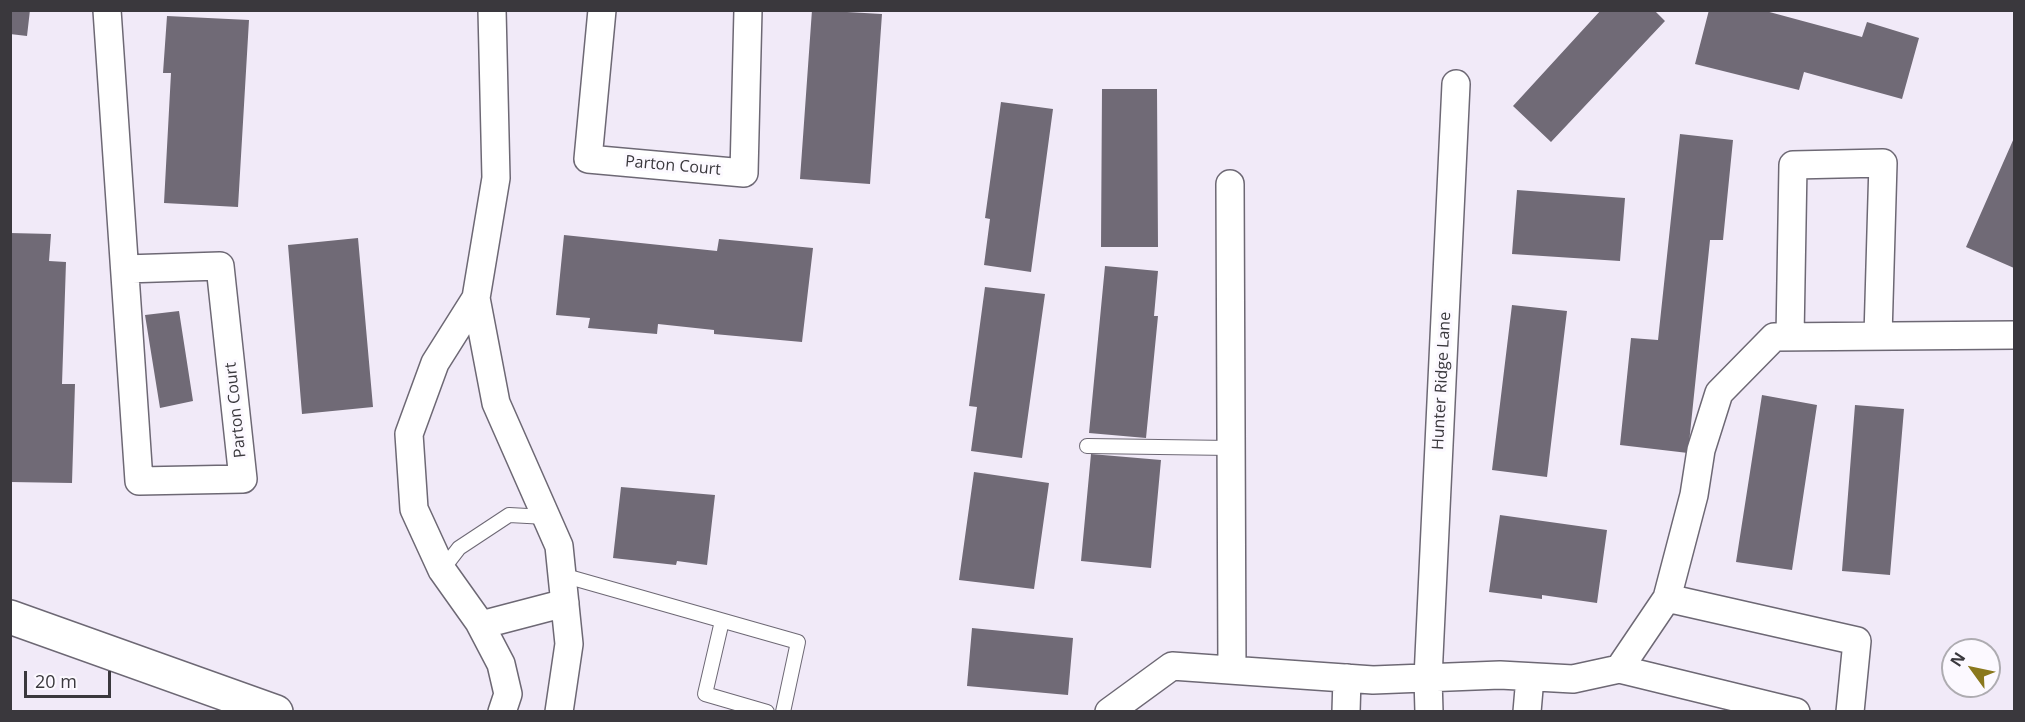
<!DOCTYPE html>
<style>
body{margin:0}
#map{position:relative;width:2025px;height:722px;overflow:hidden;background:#f1eaf8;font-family:"Open Sans",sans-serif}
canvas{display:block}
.frame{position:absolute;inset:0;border:12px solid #3a383d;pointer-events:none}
.north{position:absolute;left:1941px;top:638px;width:60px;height:60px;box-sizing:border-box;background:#fcf9ff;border:2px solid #aeacb1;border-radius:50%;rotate:303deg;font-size:16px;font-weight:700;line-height:24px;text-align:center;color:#3a383d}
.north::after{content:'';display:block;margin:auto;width:21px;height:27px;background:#8a781d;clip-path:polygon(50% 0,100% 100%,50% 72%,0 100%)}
.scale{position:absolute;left:24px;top:671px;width:87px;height:27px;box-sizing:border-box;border:3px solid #3a383d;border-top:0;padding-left:8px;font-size:18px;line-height:21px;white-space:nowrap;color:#3a383d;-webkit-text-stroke:4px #fcf9ff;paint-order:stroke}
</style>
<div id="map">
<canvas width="2025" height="722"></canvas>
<div class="frame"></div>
<div class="north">N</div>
<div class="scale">20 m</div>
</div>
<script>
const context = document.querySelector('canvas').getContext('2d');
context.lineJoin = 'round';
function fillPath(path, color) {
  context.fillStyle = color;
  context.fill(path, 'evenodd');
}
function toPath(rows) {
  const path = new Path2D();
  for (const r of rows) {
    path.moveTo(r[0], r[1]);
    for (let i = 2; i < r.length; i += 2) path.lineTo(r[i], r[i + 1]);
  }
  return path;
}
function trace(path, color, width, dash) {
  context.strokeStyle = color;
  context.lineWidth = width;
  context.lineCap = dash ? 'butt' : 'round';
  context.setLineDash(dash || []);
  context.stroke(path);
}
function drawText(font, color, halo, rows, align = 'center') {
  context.font = font + ' "Open Sans",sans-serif';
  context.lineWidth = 6;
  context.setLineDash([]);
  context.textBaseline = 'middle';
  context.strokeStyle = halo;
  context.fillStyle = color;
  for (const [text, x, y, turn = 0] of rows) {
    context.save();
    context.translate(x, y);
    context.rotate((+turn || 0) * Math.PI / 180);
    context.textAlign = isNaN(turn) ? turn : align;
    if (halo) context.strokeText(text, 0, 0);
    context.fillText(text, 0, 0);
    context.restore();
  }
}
const building = toPath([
 [10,10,30,10,27,36,10,34],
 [812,10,882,14,870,184,800,179],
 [1601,10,1654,10,1665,21,1551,142,1513,106],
 [1709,10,1762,10,1862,37,1867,22,1919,38,1902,99,1804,72,1799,90,1695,64],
 [167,16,249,20,238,207,164,203,171,73,163,73],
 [1102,89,1157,89,1158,247,1101,247],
 [1001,102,1053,109,1031,272,984,265,990,219,985,218],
 [1680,134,1733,140,1723,240,1710,240,1688,453,1620,445,1631,338,1658,340],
 [2014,138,2014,268,1966,247],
 [1517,190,1625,198,1620,261,1512,254],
 [10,233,51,234,49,261,66,262,62,384,75,384,72,483,10,482],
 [564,235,717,251,719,239,813,248,802,342,714,334,714,330,658,324,657,334,588,328,590,318,556,315],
 [358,238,373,407,302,414,288,245],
 [1105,266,1158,271,1154,316,1158,316,1146,438,1089,433],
 [985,287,1045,294,1022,458,971,451,977,407,969,406],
 [1512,305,1567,311,1547,477,1492,470],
 [179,311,193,401,160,408,145,315],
 [1762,395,1817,405,1792,570,1736,562],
 [1855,405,1904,409,1890,575,1842,571],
 [1091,454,1161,460,1151,568,1081,561],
 [974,472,1049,483,1034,589,959,580],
 [621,487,715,495,707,565,677,561,676,565,613,558],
 [1500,515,1607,530,1597,603,1542,595,1542,599,1489,592],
 [972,628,1073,638,1068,695,967,686]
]);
const service = toPath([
 [1087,446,1231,448],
 [442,570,459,548,509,515,546,517],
 [562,575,798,642,783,712],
 [722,621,705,694,767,712]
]);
const minor = toPath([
 [107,10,139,481,243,479,220,266,125,269],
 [492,10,496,178,476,298,496,403,559,546,569,644,559,712],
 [602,10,588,159,744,173,748,10],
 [1230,184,1232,670],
 [476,298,435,363,409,434,414,509,442,570,479,622,501,664,508,694,502,712],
 [1790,337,1793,165,1883,163,1878,336],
 [1667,598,1857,641,1850,712],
 [481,625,565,603],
 [1619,669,1796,712],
 [1109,712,1172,666,1373,680,1500,675,1573,679,1619,669,1667,598,1694,495,1701,450,1719,393,1774,337,2014,335],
 [1346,712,1347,678],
 [1429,712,1428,678,1456,84],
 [1527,712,1530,677]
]);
const tertiary = toPath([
 [10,617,276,712]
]);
const streetNames = [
 ["Parton Court",673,166,5],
 ["Hunter Ridge Lane",1442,381,-87],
 ["Parton Court",236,410,-96]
];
fillPath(building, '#706a76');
trace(service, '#6d6874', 16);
trace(minor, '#6d6874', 30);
trace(tertiary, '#6d6874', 36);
trace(service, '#fff', 14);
trace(minor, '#fff', 27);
trace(tertiary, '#fff', 33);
drawText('16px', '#3a383d', '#fcf9ff', streetNames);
</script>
